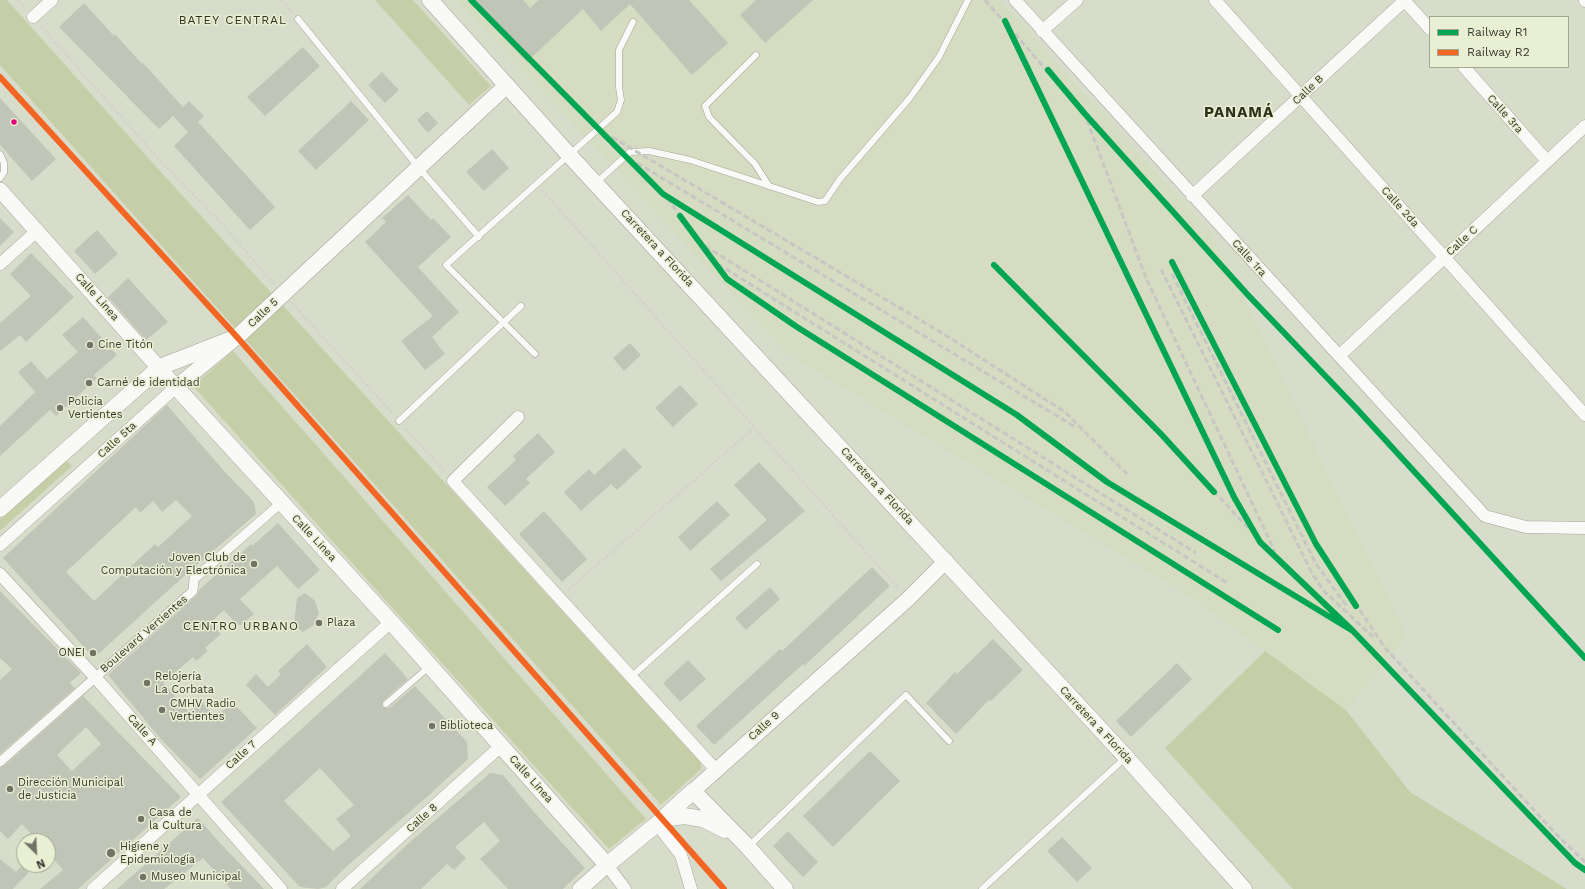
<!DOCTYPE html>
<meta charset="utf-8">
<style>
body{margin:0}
#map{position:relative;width:1585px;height:889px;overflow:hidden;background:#d8dccb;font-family:"Work Sans",sans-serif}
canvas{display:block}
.legend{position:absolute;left:1429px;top:16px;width:140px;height:52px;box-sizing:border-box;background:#e9efd2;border:1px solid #a2a791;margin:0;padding:5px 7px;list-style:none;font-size:12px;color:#383a2f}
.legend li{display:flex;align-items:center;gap:8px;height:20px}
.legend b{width:20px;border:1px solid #a2a791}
.north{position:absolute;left:16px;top:833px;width:40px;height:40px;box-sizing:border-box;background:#e9efd2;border:1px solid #a2a791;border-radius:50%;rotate:156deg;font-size:11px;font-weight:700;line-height:16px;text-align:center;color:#383a2f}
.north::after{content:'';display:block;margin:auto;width:14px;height:18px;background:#707366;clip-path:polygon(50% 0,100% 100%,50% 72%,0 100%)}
</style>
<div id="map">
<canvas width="1585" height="889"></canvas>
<ul class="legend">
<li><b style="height:5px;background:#00a651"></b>Railway R1</li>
<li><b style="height:5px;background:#f26522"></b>Railway R2</li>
</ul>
<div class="north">N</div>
</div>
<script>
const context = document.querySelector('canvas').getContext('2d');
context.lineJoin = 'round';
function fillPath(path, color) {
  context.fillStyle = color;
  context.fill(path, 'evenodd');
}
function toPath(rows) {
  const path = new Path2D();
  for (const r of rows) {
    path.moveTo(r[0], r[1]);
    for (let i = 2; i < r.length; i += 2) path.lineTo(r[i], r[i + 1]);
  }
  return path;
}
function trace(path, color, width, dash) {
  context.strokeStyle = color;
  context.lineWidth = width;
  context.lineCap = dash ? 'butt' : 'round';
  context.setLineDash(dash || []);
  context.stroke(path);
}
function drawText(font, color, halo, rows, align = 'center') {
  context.font = font + ' "Work Sans",sans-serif';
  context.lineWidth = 3;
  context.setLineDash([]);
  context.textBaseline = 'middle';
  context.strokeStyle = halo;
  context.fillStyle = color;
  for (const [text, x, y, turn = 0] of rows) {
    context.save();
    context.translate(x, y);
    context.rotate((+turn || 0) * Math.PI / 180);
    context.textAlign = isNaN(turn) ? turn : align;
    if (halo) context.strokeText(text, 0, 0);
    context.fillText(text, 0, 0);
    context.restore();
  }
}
const built = toPath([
 [457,0,999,0,1213,235,1407,637,1346,710,1189,596,788,354]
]);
const green = toPath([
 [0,0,7,0,159,170,701,763,701,769,661,805,0,65],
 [375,0,413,0,491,86,469,105],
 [233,351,646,819,609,849,193,386],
 [66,460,72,466,0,531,0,519],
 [1265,651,1346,710,1410,792,1567,889,1293,889,1165,748]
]);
const building = toPath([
 [468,0,523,0,530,8,539,0,689,0,728,43,692,75,630,4,601,31,583,9,527,62],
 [756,0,813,0,765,43,740,15],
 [84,3,114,36,115,34,142,64,143,63,183,107,189,101,204,116,198,122,275,207,250,230,174,146,188,132,173,116,159,129,59,27],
 [303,47,320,66,265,116,247,97],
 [382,72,399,90,385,103,368,85],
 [0,98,56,159,32,181,0,145],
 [351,101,369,120,316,170,298,151],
 [427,111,438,123,428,133,417,120],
 [492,149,509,168,484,191,466,172],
 [408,195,431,220,433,218,451,237,418,267,459,312,432,337,445,354,425,370,401,341,433,316,365,242,386,222,382,218],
 [0,218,14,232,0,246],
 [97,230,118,254,95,274,74,251],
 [31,253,74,297,26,342,20,335,0,351,0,323,31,296,10,274],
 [128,278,168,322,146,340,108,297],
 [83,317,117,355,94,375,97,378,56,416,50,410,0,456,0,426,35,392,18,372,31,361,47,379,78,352,62,335],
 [630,343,641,355,624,371,613,358],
 [680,385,698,404,673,427,655,408],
 [167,405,224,471,254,502,256,514,184,576,94,658,3,558],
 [176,500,192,516,158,547,155,544,94,601,66,572,136,507,140,513,153,501,162,512],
 [538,433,555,452,526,479,530,483,505,506,487,487,516,460,513,456],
 [624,448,642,467,617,490,611,484,581,511,564,492,589,469,594,475],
 [759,462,805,511,721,581,710,569,767,520,734,485],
 [717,501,730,515,690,551,678,537],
 [544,511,587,559,562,582,519,534],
 [278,523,320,570,298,589,277,566,240,599,254,614,241,625,237,625,224,610,210,623,221,634,205,648,208,651,196,661,193,657,163,683,189,712,200,700,216,717,232,702,257,728,200,779,159,737,108,675,197,595,199,590,235,558,251,544,252,546],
 [872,567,890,586,804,666,803,664,714,745,696,726,780,649,782,651],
 [770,587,780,599,746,630,735,618],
 [0,591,81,673,70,683,75,688,0,754,0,680,12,669,0,658],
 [305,593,315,601,319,613,314,625,303,632,294,625,297,598],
 [993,639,1023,670,991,701,989,700,956,734,926,703,955,672,957,674],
 [307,644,327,667,275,715,246,685,256,674,268,687,281,674,278,671],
 [385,653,408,679,383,701,382,707,389,708,415,686,467,742,468,759,427,797,347,866,326,887,318,889,300,887,221,802],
 [320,768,354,805,336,819,351,836,333,851,284,801],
 [688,660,706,679,680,702,663,683],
 [1177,663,1192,679,1131,737,1116,721],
 [83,696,181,797,78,889,40,889,63,870,48,853,48,841,38,841,22,824,8,839,0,831,0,768,4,766],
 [86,727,101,744,72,771,57,755],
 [870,751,900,781,833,847,803,816],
 [490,773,503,775,534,812,585,868,563,889,508,889,480,859,500,841,484,822,455,847,466,858,454,870,447,864,421,889,360,889,410,842],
 [198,818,220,843,264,889,231,889,203,858,164,889,117,889],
 [788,831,818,862,803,877,773,846],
 [1062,837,1092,868,1077,882,1047,851],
 [0,859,16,872,23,864,30,871,13,889,0,889]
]);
const path = toPath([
 [18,0,25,8],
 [281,0,292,12],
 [41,26,163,164,221,223,274,284],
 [542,190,899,589],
 [292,303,393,414],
 [405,428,445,472],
 [568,590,754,428]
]);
const service = toPath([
 [298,19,419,168,479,237],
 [756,55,705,106,709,117,755,164,769,186],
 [0,154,4,163,4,172,0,178],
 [597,182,630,152,649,151,690,160,818,202,825,201,840,179,909,99,939,57,968,0],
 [535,354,446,265,617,112,621,100,619,87,619,50,633,22],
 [399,421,521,306],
 [631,677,757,564],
 [386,704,430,666],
 [748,847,906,695,949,741],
 [982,889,1125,758]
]);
const pedestrian = toPath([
 [0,762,193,591,194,579,281,503]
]);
const minor = toPath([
 [1015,0,1485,516,1526,527,1585,528],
 [1215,0,1585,415],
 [1404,0,1430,29],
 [1585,0,1585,1],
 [33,17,52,0],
 [1042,31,1077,0],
 [1464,67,1547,161],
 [1192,196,1405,0],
 [0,264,37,231],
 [1339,356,1585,126],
 [518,417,453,481,716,770],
 [0,545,176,387],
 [0,574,95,677,281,889],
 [657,824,681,855,691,889],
 [607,865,625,889],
 [93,889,391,622],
 [342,889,501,746]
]);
const tertiary = toPath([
 [0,190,176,387,232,341],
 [693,791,908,599,946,561],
 [580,889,607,865]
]);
const secondary = toPath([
 [430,0,570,156,1126,757,1244,889],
 [176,387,391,622,607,865,657,824,693,791,748,847,785,889],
 [0,509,160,367,237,337,506,86],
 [662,819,684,816,703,819,725,830]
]);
const rail = toPath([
 [471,0,663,194,1017,415,1107,482,1353,631],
 [985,0,1085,114,1247,294,1356,408,1585,658],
 [1005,21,1234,497,1260,542,1353,631,1575,863,1585,870],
 [1087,120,1146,278,1275,552],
 [612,137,942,333,1065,412,1127,474],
 [637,163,1077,428],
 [667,198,727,279,797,327,1278,630],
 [705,246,1196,553],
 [1172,262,1316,544,1385,648,1556,834,1585,862],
 [718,264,1229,584],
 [994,265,1161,434,1248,528],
 [1161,269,1313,575,1325,592,1373,637],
 [1172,274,1316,564,1348,608]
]);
const rail1 = toPath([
 [471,0,663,194,1017,415,1107,482,1353,631],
 [1005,21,1234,497,1260,542,1353,631,1575,863,1585,870],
 [1048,70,1085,114,1247,294,1356,408,1585,658],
 [680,216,727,279,797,327,1278,630],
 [1172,262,1316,544,1356,606],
 [994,265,1161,434,1214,492]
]);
const rail2 = toPath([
 [0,77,237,337,724,889]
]);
const markers = [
 [14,122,3.5,"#e5007d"],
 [90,345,4,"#707366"],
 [89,383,4,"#707366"],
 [60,408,4,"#707366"],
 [254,564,4,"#707366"],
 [319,623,4,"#707366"],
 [93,653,4,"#707366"],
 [147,683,4,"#707366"],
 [162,710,4,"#707366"],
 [432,726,4,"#707366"],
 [10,789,4,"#707366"],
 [141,819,4,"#707366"],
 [111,853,5,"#707366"],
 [143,877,4,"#707366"]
];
const streetNames = [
 ["Calle B",1308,90,-43],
 ["Calle 3ra",1505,114,48],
 ["Calle 2da",1400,207,48],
 ["Calle C",1462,241,-43],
 ["Carretera a Florida",657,248,47],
 ["Calle 1ra",1249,258,48],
 ["Calle Linea",97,297,48],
 ["Calle 5",263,313,-43],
 ["Calle 5ta",117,440,-42],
 ["Carretera a Florida",877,486,47],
 ["Calle Linea",314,538,47],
 ["Boulevard Vertientes",144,634,-41],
 ["Carretera a Florida",1096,725,47],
 ["Calle 9",764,726,-42],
 ["Calle A",142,730,48],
 ["Calle 7",241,755,-42],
 ["Calle Linea",531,779,48],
 ["Calle 8",422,818,-42]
];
const poiNames = [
 ["Cine Titón",98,345],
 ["Carné de identidad",97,383],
 ["Policía",68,402],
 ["Vertientes",68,415],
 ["Joven Club de",246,558,"right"],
 ["Computación y Electrónica",246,571,"right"],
 ["Plaza",327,623],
 ["ONEI",85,653,"right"],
 ["Relojería",155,677],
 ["La Corbata",155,690],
 ["CMHV Radio",170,704],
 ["Vertientes",170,717],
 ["Biblioteca",440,726],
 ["Dirección Municipal",18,783],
 ["de Justicia",18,796],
 ["Casa de",149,813],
 ["la Cultura",149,826],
 ["Higiene y",120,847],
 ["Epidemiología",120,860],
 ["Museo Municipal",151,877]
];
const neighbourhoodNames = [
 ["BATEY CENTRAL",233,20],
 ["CENTRO URBANO",241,626]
];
const districtNames = [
 ["PANAMÁ",1239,113]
];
fillPath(built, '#d6dcc1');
fillPath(green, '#c6cea8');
fillPath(building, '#c1c5b7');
trace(service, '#a2a698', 7);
trace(pedestrian, '#a2a698', 10);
trace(minor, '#a2a698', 13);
trace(tertiary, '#a2a698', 16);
trace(secondary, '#a2a698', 17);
trace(path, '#d1d2ce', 2, [3, 2]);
trace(service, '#f9faf7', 6);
trace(pedestrian, '#f9faf7', 9);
trace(minor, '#f9faf7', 12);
trace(tertiary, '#f9faf7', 15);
trace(secondary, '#f9faf7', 16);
trace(rail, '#c6c7c2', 3, [6, 3]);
trace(rail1, '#00a651', 6);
trace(rail2, '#f26522', 6);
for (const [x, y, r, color] of markers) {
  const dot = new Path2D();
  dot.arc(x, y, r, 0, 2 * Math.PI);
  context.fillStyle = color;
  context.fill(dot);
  trace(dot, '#e9efd2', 1.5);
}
drawText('11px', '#383a2f', '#e9efd2', streetNames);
drawText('11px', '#383a2f', '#e9efd2', poiNames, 'left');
context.letterSpacing = '1px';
drawText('12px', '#2e321b', '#e9efd2', neighbourhoodNames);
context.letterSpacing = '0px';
context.letterSpacing = '1px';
drawText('bold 15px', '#2e321b', '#e9efd2', districtNames);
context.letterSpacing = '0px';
</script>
